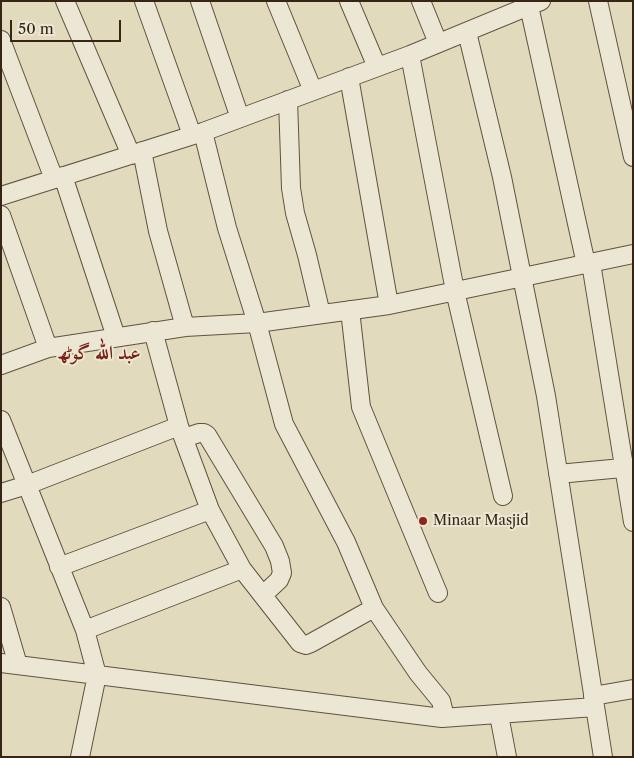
<!DOCTYPE html>
<meta charset="utf-8">
<style>
body{margin:0}
#map{position:relative;width:634px;height:758px;overflow:hidden;background:#e2dabd;font-family:"Libre Caslon Text",serif}
canvas{display:block}
.frame{position:absolute;inset:0;border:2px solid #362414;pointer-events:none}
.scale{position:absolute;left:10px;top:20px;width:111px;height:22px;box-sizing:border-box;border:2px solid #362414;border-top:0;padding-left:6px;font-size:15px;line-height:18px;white-space:nowrap;color:#362414;-webkit-text-stroke:4px #ece7d4;paint-order:stroke}
</style>
<div id="map">
<canvas width="634" height="758"></canvas>
<div class="frame"></div>
<div class="scale">50 m</div>
</div>
<script>
const context = document.querySelector('canvas').getContext('2d');
context.lineJoin = 'round';
function toPath(rows) {
  const path = new Path2D();
  for (const r of rows) {
    path.moveTo(r[0], r[1]);
    for (let i = 2; i < r.length; i += 2) path.lineTo(r[i], r[i + 1]);
  }
  return path;
}
function trace(path, color, width, dash) {
  context.strokeStyle = color;
  context.lineWidth = width;
  context.lineCap = dash ? 'butt' : 'round';
  context.setLineDash(dash || []);
  context.stroke(path);
}
function drawText(font, color, halo, rows, align = 'center') {
  context.font = font + ' "Libre Caslon Text",Amiri,serif';
  context.lineWidth = 4;
  context.setLineDash([]);
  context.textBaseline = 'middle';
  context.strokeStyle = halo;
  context.fillStyle = color;
  for (const [text, x, y, turn = 0] of rows) {
    context.save();
    context.translate(x, y);
    context.rotate((+turn || 0) * Math.PI / 180);
    context.textAlign = isNaN(turn) ? turn : align;
    if (halo) context.strokeText(text, 0, 0);
    context.fillText(text, 0, 0);
    context.restore();
  }
}
const minor = toPath([
 [65,1,131,155],
 [144,1,192,135],
 [200,1,240,118],
 [276,1,313,91],
 [349,1,377,67],
 [421,1,438,43],
 [598,1,633,157],
 [529,6,586,264],
 [467,32,502,177,546,396,603,757],
 [1,40,54,179],
 [410,55,455,291,503,496],
 [349,77,389,305],
 [288,100,291,188,295,213,307,255,321,314],
 [203,132,227,228,257,323,284,424,346,542,374,608,418,673,441,701,443,709,442,718],
 [142,151,158,231,185,327],
 [63,176,116,337],
 [1,196,203,132,410,55,541,1],
 [1,215,48,348],
 [591,263,633,522],
 [350,310,361,407,438,593],
 [153,331,179,426,210,510,242,569,300,643,306,645,311,643,374,608],
 [1,365,48,348,185,327,257,323,389,305,633,254],
 [1,420,85,630,97,675,80,757],
 [184,438,199,433,204,433,207,435,274,546,280,561,282,573,279,580,263,595],
 [558,474,633,467],
 [1,493,27,485,179,426],
 [59,567,210,510],
 [1,607,18,665],
 [85,630,242,569],
 [1,663,442,718,595,707],
 [593,696,633,689],
 [499,715,507,757]
]);
const markers = [
 [423,521,5,"#8f2418"]
];
const poiNames = [
 ["Minaar Masjid",433,521]
];
const districtNames = [
 ["عبد الله گوٹھ",99,354]
];
trace(minor, '#61523e', 20);
trace(minor, '#ece7d4', 18);
for (const [x, y, r, color] of markers) {
  const dot = new Path2D();
  dot.arc(x, y, r, 0, 2 * Math.PI);
  context.fillStyle = color;
  context.fill(dot);
  trace(dot, '#ece7d4', 2);
}
drawText('14px', '#362414', '#ece7d4', poiNames, 'left');
drawText('bold 19px', '#7a1f14', '#ece7d4', districtNames);
</script>
